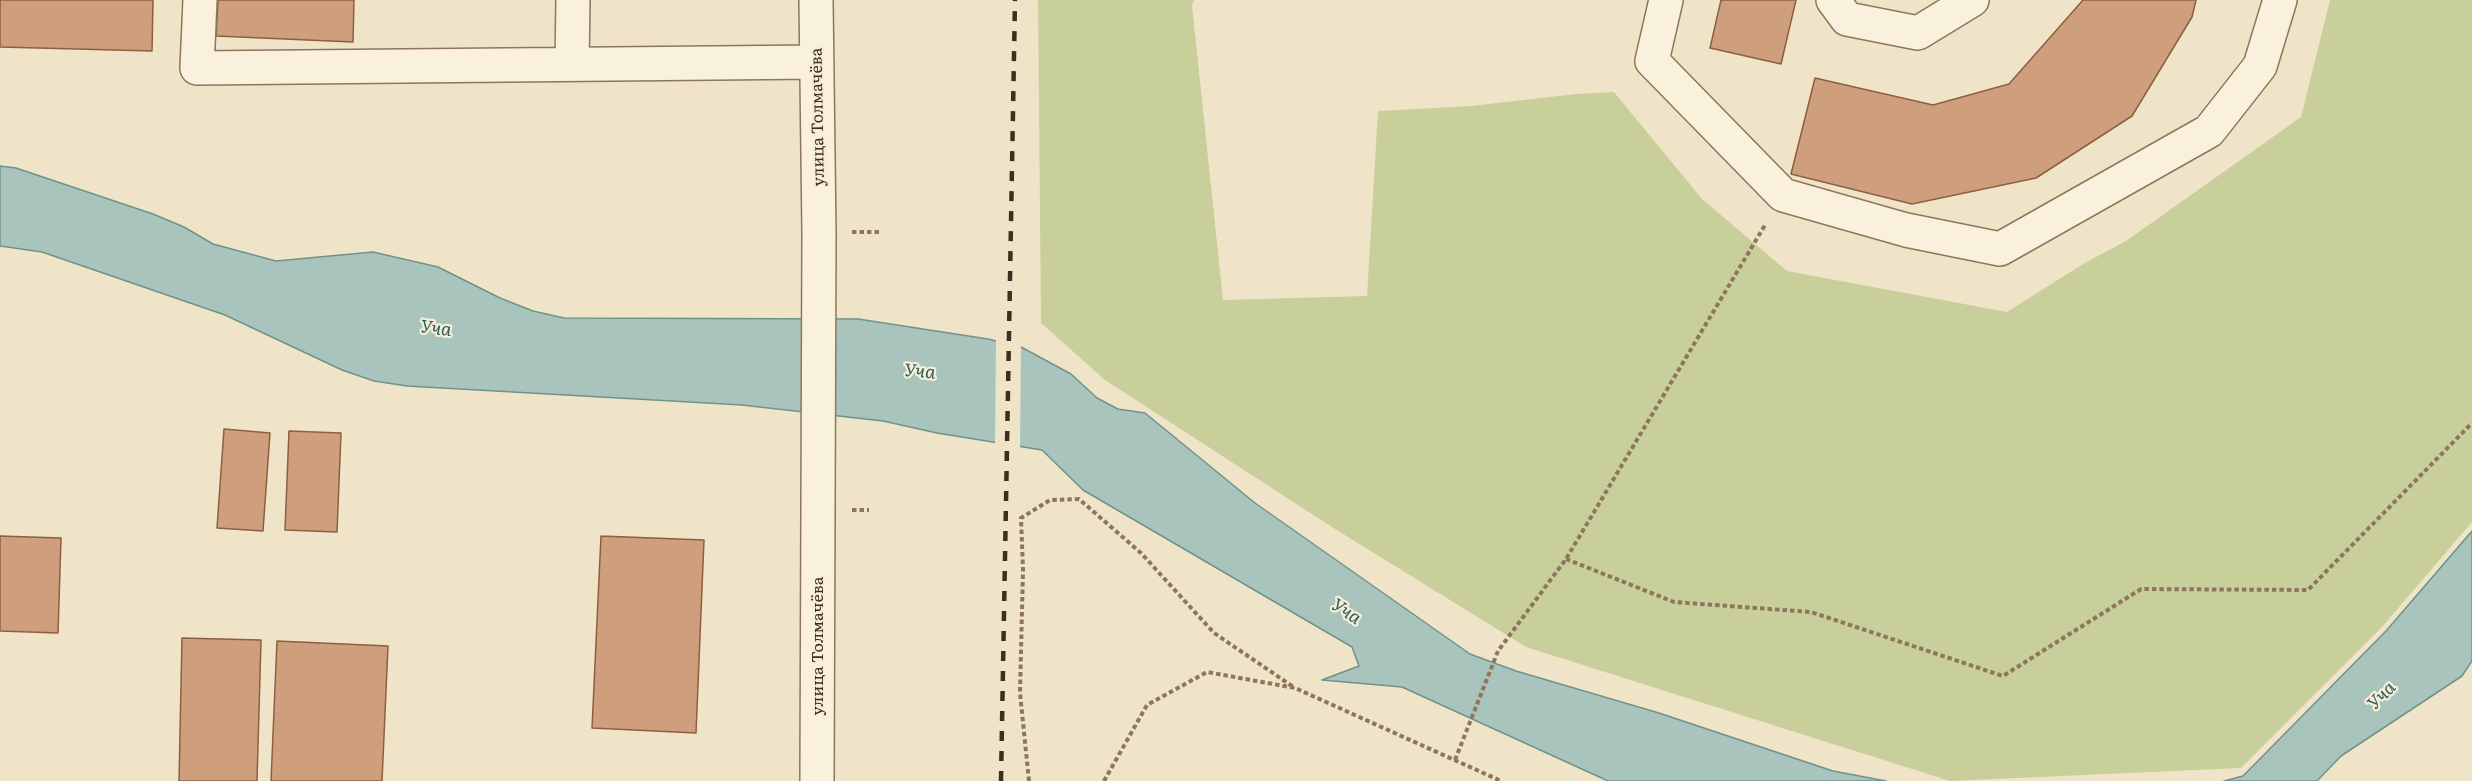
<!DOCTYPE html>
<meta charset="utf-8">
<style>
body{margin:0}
canvas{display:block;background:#f0e4c8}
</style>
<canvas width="2472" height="781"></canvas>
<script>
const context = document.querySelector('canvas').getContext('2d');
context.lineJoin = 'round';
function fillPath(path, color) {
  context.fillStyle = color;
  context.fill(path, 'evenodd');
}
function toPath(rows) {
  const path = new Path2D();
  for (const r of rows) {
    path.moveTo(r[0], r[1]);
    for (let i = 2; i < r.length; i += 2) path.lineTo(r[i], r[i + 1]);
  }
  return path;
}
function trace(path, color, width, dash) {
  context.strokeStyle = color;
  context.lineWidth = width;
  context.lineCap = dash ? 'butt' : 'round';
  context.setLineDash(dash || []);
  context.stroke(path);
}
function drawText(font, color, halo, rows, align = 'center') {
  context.font = font + ' Literata,serif';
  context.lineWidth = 4.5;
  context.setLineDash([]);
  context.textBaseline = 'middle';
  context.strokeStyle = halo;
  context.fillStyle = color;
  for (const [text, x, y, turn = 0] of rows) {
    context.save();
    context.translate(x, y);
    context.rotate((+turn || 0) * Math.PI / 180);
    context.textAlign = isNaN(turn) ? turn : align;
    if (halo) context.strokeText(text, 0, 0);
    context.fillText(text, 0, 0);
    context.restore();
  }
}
const green = toPath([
 [1038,0,1194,0,1192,5,1223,300,1367,296,1378,111,1471,106,1576,94,1614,92,1702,199,1787,271,2007,312,2083,264,2126,241,2301,117,2330,0,2472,0,2472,522,2382,627,2241,768,1950,781,1526,647,1335,529,1105,380,1041,323]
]);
const water = toPath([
 [0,166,16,168,153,214,184,227,213,244,276,261,373,252,438,267,500,298,533,311,564,318,858,319,988,339,1021,347,1071,374,1097,398,1118,409,1145,413,1255,503,1470,654,1516,671,1659,713,1833,771,1886,781,1608,781,1402,687,1322,680,1359,666,1352,647,1083,490,1042,450,937,433,883,421,742,405,407,386,374,381,342,370,225,315,42,252,0,246,0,166],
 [2472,531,2472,661,2462,676,2341,756,2317,781,2224,781,2243,776,2386,631,2472,531]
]);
const pier = toPath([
 [996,338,1021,344,1020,450,995,446]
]);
const building = toPath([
 [0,0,153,0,152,51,0,47,0,0],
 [218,0,354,0,353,42,216,36,218,0],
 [1721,0,1796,0,1781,64,1710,48,1721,0],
 [2083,0,2196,0,2192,17,2132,116,2036,178,1912,204,1791,174,1815,78,1933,105,2009,84,2083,0],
 [224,429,270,433,263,531,217,528,224,429],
 [289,431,341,433,337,532,285,530,289,431],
 [0,536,61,538,58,633,0,631,0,536],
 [601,536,704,540,696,733,592,728,601,536],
 [182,638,261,640,257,781,179,781,182,638],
 [277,641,388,646,382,781,271,781,277,641]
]);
const path = toPath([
 [852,232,880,232],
 [852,510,869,510],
 [1566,559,1674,602,1811,612,2003,676,2141,589,2308,590,2472,423],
 [1455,760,1498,651,1566,559,1765,225],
 [1029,781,1020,693,1023,570,1021,518,1050,500,1079,499,1141,553,1214,633,1295,688],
 [1104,781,1147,705,1207,672,1295,688,1501,781]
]);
const minor = toPath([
 [200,0,197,68,817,62],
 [816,0,819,233,817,781],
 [1666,0,1652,61,1783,195,1906,230,2000,249,2209,131,2260,66,2280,0],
 [1833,0,1847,19,1918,33,1972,0],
 [572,64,573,0]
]);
const rail = toPath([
 [1001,781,1015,0]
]);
const streetNames = [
 ["улица Толмачёва",818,117,-91],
 ["улица Толмачёва",818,646,-90]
];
const waterNames = [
 ["Уча",436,329,7],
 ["Уча",920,372,5],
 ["Уча",1346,612,33],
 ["Уча",2382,696,-46]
];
fillPath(green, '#c9cf9b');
fillPath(water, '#a9c4bc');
trace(water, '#6f938a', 1.5);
fillPath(pier, '#f0e4c8');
fillPath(building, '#cf9f7d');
trace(building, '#8d5f41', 1.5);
trace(minor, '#8d765c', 36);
trace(path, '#8d765c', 4, [4.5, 3]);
trace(minor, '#faf1dc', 33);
trace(rail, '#3d2e20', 4.5, [10, 10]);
drawText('16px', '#3d2e20', '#f7eed8', streetNames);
drawText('italic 18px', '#2f5d5a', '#f7eed8', waterNames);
</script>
